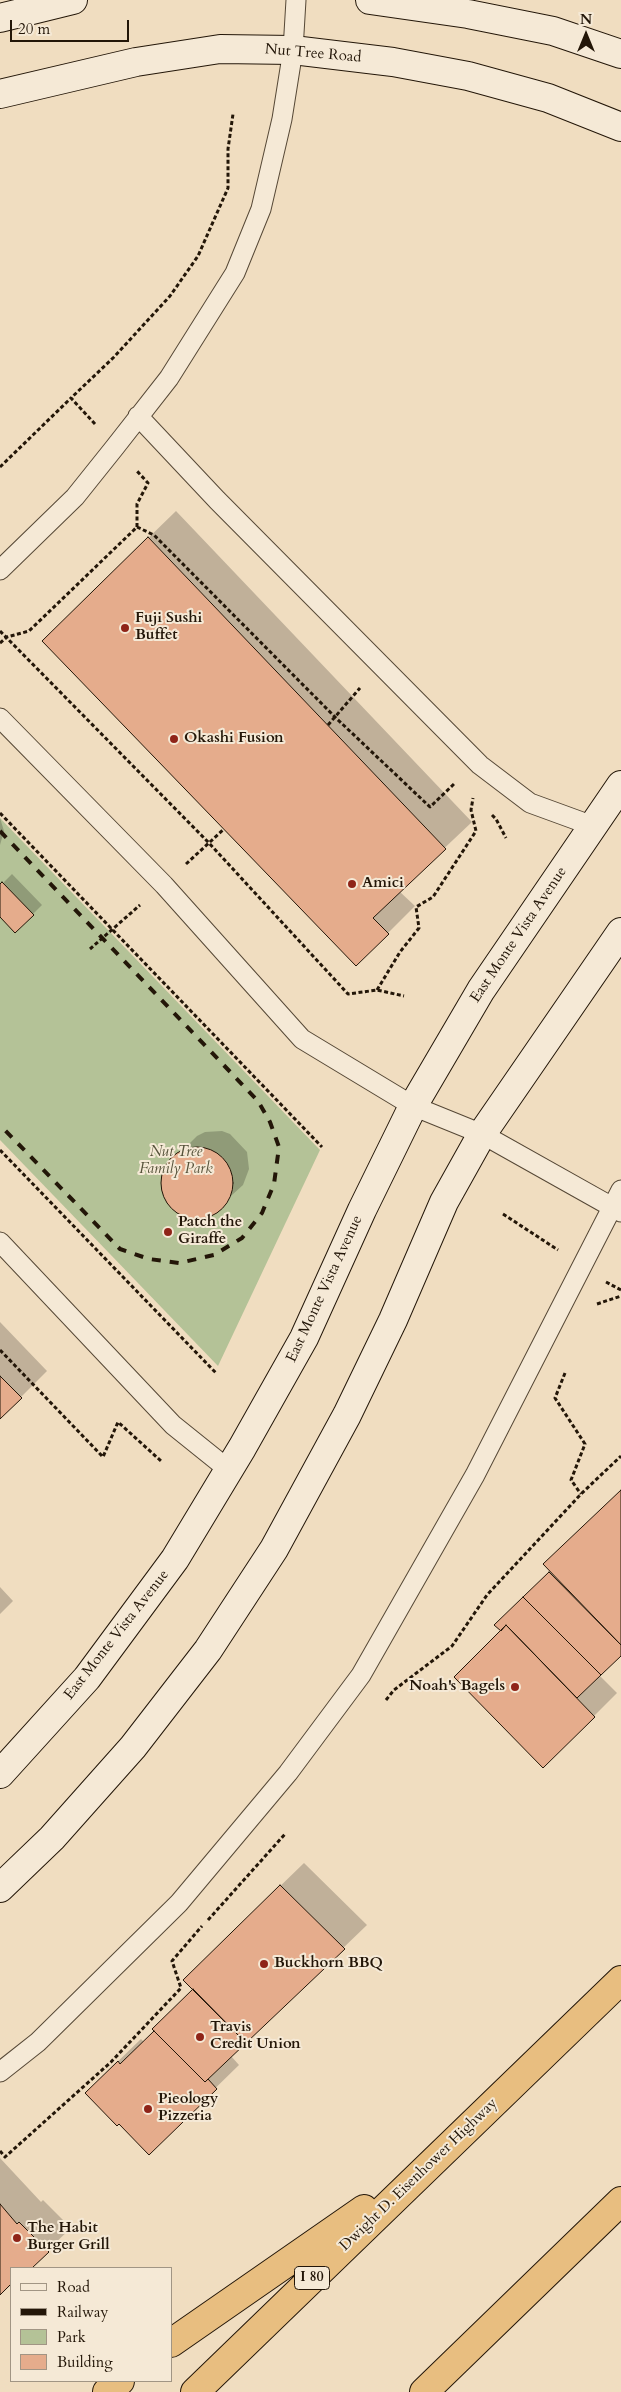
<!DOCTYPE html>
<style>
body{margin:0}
#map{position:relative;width:621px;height:2392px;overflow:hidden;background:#f0ddc0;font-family:Cardo,serif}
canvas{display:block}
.legend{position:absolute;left:10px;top:2267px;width:162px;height:115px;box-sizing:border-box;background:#f5e9d6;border:1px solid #a19584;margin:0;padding:6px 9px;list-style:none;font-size:15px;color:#231608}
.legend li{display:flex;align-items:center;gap:10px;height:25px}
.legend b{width:25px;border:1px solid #a19584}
.north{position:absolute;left:561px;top:10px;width:50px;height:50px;-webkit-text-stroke:4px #f5e9d6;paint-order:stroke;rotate:0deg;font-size:14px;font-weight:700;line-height:20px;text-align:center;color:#231608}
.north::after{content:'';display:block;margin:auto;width:18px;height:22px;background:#231608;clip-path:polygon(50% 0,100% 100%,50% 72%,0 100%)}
.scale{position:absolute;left:10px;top:20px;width:119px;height:22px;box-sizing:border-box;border:2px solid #231608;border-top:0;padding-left:6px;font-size:15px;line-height:18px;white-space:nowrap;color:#231608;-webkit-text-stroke:4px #f5e9d6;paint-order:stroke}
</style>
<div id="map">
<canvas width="621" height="2392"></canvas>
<ul class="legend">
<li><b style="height:6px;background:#f5e9d6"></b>Road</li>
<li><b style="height:6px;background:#231608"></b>Railway</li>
<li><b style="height:14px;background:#b4c297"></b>Park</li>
<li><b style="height:14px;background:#e5ac8c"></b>Building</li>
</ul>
<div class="north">N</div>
<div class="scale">20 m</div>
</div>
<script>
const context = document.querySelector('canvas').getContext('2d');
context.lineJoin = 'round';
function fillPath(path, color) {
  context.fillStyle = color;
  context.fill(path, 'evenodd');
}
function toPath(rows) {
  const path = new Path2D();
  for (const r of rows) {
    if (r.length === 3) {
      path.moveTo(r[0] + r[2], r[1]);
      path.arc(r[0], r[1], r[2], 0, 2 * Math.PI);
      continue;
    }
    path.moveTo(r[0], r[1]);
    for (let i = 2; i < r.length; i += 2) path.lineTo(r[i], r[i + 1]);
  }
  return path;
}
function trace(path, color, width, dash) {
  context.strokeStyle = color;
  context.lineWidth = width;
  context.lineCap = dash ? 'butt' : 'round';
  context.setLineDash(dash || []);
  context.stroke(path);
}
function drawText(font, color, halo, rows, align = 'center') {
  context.font = font + ' Cardo,serif';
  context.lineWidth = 4;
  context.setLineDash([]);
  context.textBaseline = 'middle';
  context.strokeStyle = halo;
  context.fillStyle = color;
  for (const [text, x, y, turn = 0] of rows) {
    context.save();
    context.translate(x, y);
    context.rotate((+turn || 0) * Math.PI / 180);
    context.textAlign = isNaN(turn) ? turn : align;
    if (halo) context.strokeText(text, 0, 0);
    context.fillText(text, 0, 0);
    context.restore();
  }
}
const green = toPath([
 [0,818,320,1150,218,1366,0,1140]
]);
const shadow = toPath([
 [176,511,472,822,399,891,415,906,388,933,70,614],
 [0,818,4,831,0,845],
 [12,874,42,905,15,932,0,915,0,886],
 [222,1131,230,1134,247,1152,249,1169,243,1185,211,1214,193,1217,175,1210,169,1203,162,1185,166,1167,197,1136,205,1132],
 [0,1322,47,1371,0,1418],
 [621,1490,621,1654,599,1675,617,1693,543,1767,502,1631,496,1625,551,1571],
 [0,1587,13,1601,0,1614],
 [304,1863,367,1925,231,2056,239,2065,149,2153,109,2070,141,2039,144,2042,194,1989,207,1957],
 [0,2158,41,2202,43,2200,71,2228,29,2268,11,2268,11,2285,0,2295]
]);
const building = toPath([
 [148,537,446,849,373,918,389,934,356,966,42,641,148,537],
 [2,882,34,915,15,933,0,917,0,884,2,882],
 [197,1183,36],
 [0,1376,22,1398,0,1419,0,1376],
 [621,1490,621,1645,543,1564,621,1490],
 [549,1572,621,1645,621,1656,601,1675,523,1597,549,1572],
 [523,1597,601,1675,577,1698,506,1625,501,1631,494,1625,523,1597],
 [506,1625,595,1717,543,1768,454,1677,506,1625],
 [280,1885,345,1949,246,2043,183,1980,280,1885],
 [193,1989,246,2043,205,2082,152,2029,193,1989],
 [154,2031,205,2082,208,2079,217,2089,149,2155,119,2124,117,2126,85,2093,118,2061,120,2064,154,2031],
 [0,2204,17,2224,19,2222,49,2252,32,2268,11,2268,11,2284,0,2295,0,2204]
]);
const path = toPath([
 [95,424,71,398,114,357,170,296,198,256,228,188,228,149,233,114],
 [0,467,71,398],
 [137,527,154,535,336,718,430,807,455,783],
 [0,631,209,843,348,994,377,990,404,996],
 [0,643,7,637,29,631,137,527,137,504,148,483,136,470],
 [328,725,360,688],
 [0,813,322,1147],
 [492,815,496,819,506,838],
 [186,864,224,829],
 [90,949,140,905],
 [377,990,400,952,419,928,416,907,433,897,476,831,471,810,473,798],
 [0,1150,216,1373],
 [503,1214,558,1250],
 [606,1282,621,1290],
 [597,1304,621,1296],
 [0,1350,103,1457,118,1422,161,1461],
 [565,1373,555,1398,585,1444,571,1480,581,1494],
 [386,1700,394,1690,452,1646,487,1595,581,1494,621,1456],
 [208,1920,285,1834],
 [0,2151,5,2157,111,2062,181,1988,172,1961,202,1926]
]);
const lane = toPath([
 [138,416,217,500,480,765,530,803,593,826],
 [0,570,75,497,115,447,169,378,235,273,261,209,282,119,293,50,296,0],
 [0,718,164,885,302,1039,413,1106,482,1134,621,1212],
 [0,1242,173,1425,229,1470],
 [0,2072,38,2042,179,1903,288,1773,361,1675,475,1475,621,1190]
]);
const secondary = toPath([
 [370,0,468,14,553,31,621,54],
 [0,18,73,0],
 [0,94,136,62,220,49,293,50,393,62,468,76,548,98,621,127],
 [0,1774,87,1678,175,1559,242,1448,304,1338,362,1210,413,1106,481,990,621,785],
 [0,1888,52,1838,133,1747,208,1650,274,1549,347,1415,393,1320,444,1202,482,1134,621,932]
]);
const highway = toPath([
 [171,2343,364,2209],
 [107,2392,120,2381],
 [195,2392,621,1980],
 [424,2392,621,2201]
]);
const rail = toPath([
 [0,831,258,1101,270,1122,279,1147,274,1184,262,1213,242,1238,214,1255,179,1263,149,1259,120,1249,0,1125]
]);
const markers = [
 [125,628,5,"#8f2418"],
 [174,739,5,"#8f2418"],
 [352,884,5,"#8f2418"],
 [168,1232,5,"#8f2418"],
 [515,1687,5,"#8f2418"],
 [264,1964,5,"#8f2418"],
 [200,2037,5,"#8f2418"],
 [148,2109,5,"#8f2418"],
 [17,2238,5,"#8f2418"]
];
const shields = [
 [312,2278,35]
];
const shieldNames = [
 ["I 80",312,2278]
];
const streetNames = [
 ["Nut Tree Road",313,54,5],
 ["East Monte Vista Avenue",519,935,-56],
 ["East Monte Vista Avenue",325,1289,-65],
 ["East Monte Vista Avenue",117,1635,-52],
 ["Dwight D. Eisenhower Highway",419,2175,-44]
];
const poiNames = [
 ["Fuji Sushi",135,619],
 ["Buffet",135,636],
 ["Okashi Fusion",184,739],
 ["Amici",362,884],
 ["Patch the",178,1223],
 ["Giraffe",178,1240],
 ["Noah's Bagels",505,1687,"right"],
 ["Buckhorn BBQ",274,1964],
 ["Travis",210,2028],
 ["Credit Union",210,2045],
 ["Pieology",158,2100],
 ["Pizzeria",158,2117],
 ["The Habit",27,2229],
 ["Burger Grill",27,2246]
];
const parkNames = [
 ["Nut Tree",176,1153],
 ["Family Park",176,1170]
];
fillPath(green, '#b4c297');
fillPath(shadow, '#0003');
fillPath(building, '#e5ac8c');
trace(building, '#231608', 1);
trace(lane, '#564836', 21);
trace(secondary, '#231608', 30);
trace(highway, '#231608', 30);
trace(path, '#231608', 3, [4, 2.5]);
trace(lane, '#f5e9d6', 19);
trace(secondary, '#f5e9d6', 28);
trace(highway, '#e8be80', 28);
trace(rail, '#231608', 4, [9, 9]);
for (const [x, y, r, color] of markers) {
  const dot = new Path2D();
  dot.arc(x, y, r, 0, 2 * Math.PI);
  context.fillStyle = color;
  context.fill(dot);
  trace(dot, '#f5e9d6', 2);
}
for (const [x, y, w] of shields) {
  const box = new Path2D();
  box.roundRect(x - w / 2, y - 11.5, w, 23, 4);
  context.fillStyle = '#f5e9d6';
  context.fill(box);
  trace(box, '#231608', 1);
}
drawText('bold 14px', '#231608', null, shieldNames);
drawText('15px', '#231608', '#f5e9d6', streetNames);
drawText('bold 15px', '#231608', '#f5e9d6', poiNames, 'left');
drawText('italic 15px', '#56523a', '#f5e9d6', parkNames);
</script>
